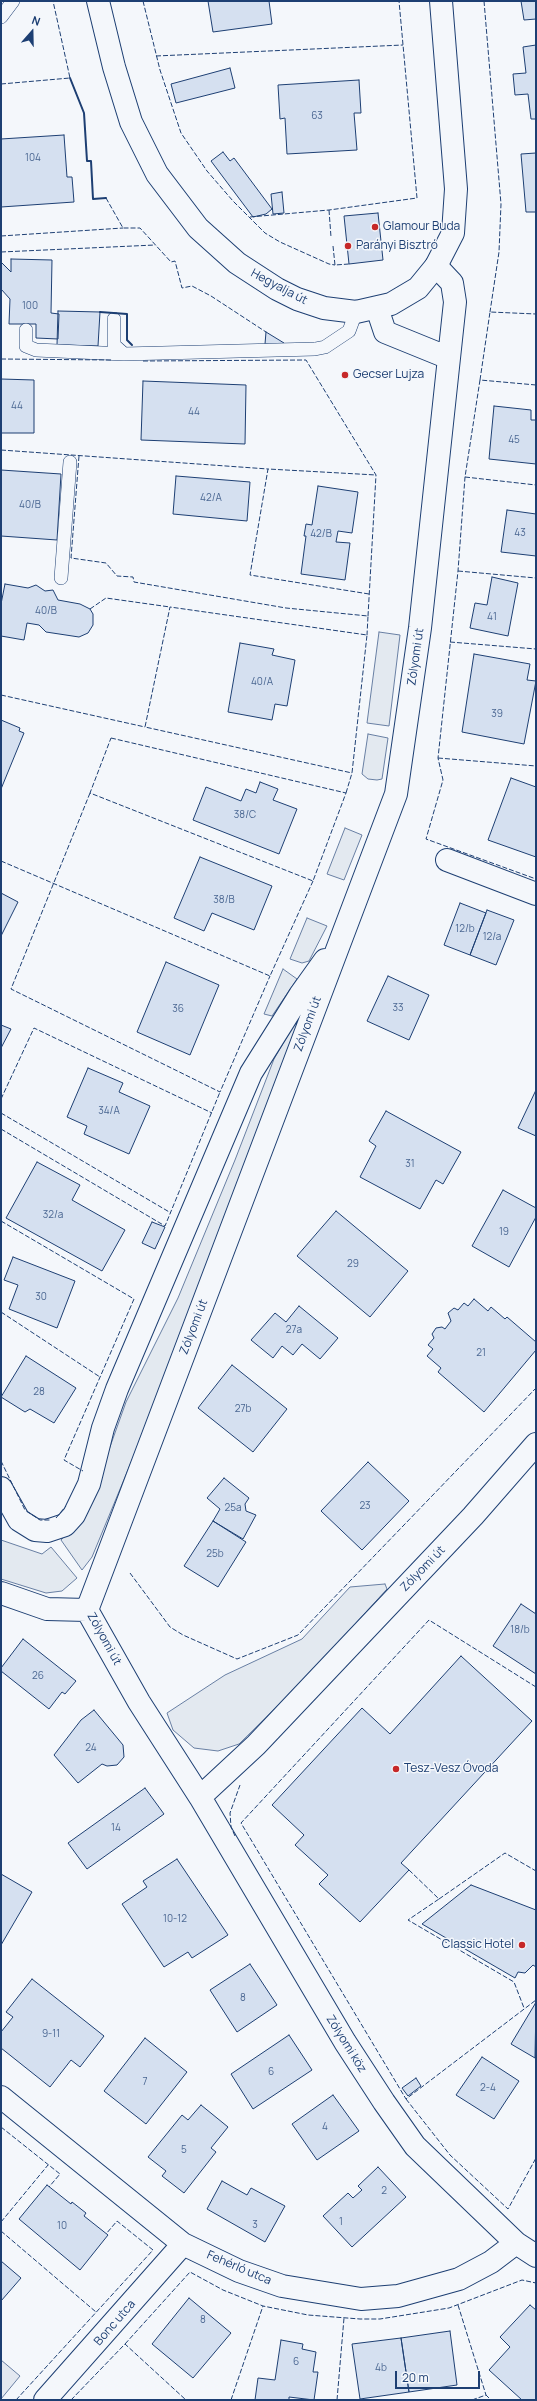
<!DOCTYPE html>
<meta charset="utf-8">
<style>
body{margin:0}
#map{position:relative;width:537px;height:2401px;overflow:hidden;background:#f4f7fb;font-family:Manrope,sans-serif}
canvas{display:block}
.frame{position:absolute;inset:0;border:2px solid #1d3f73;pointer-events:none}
.north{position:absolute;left:12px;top:12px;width:40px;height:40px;-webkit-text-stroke:3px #f4f7fb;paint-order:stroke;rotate:20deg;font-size:11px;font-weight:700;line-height:16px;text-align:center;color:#1d3f73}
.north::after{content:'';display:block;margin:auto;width:14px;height:18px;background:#1d3f73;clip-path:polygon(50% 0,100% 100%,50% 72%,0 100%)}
.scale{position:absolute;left:395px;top:2371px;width:85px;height:18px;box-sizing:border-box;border:2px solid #1d3f73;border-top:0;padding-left:5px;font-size:12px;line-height:14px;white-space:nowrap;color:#1d3f73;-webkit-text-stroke:3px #f4f7fb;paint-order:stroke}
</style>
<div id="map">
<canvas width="537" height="2401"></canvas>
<div class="frame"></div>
<div class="north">N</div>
<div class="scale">20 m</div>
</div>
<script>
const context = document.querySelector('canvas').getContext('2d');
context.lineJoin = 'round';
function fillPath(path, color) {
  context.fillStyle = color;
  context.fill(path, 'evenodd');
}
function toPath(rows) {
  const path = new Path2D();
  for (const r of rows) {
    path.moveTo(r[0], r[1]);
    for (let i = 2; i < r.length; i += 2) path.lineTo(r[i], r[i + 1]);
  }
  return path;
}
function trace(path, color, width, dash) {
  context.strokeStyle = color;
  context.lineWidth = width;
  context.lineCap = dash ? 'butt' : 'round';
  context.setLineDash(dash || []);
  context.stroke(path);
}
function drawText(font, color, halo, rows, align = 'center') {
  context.font = font + ' Manrope,sans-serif';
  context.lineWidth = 3;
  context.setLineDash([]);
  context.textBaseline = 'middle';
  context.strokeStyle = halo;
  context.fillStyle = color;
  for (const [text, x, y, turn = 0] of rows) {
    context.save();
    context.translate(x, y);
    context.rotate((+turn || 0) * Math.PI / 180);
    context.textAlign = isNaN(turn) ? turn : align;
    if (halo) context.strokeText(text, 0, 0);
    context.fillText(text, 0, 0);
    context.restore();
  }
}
const green = toPath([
 [379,632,400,635,389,726,367,723,379,632],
 [368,734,388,738,382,779,377,780,368,779,362,774,368,734],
 [345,828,362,835,344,880,327,874,345,828],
 [307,918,327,926,309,961,302,963,290,959,307,918],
 [283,969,297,979,272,1016,264,1014,283,969],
 [299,1016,306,1017,137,1448,92,1557,82,1570,61,1540,86,1514,126,1402,178,1298,235,1160,274,1059,299,1016],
 [1,1540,42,1554,51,1547,77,1578,62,1591,46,1593,1,1579,1,1540],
 [385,1584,387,1589,305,1679,239,1744,218,1751,194,1748,173,1730,167,1713,225,1675,302,1639,350,1587,385,1584]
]);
const parking = toPath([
 [1,2360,20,2376,1,2399,1,2360]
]);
const building = toPath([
 [208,1,269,1,272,24,213,32,208,1],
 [521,1,536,1,536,19,524,20,521,1],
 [536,45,536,119,531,119,528,94,515,95,513,74,526,73,523,47,536,45],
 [230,68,235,88,176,103,171,84,230,68],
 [359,80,361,113,354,113,357,150,287,154,285,118,280,119,278,85,359,80],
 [64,135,67,177,72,177,74,202,1,207,1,139,64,135],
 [223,152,230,161,234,158,272,209,266,214,253,217,211,161,223,152],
 [536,153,536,212,526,212,521,154,536,153],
 [282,192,284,213,273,214,271,194,282,192],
 [378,213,383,260,349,264,344,216,378,213],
 [11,259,52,260,51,313,59,314,58,339,36,338,36,324,9,324,10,299,1,289,1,262,11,272,11,259],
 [58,311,100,312,98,346,57,345,58,311],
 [266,332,284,343,283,346,265,344,266,332],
 [1,379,34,380,34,433,1,433,1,379],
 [143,381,246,385,245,444,141,440,143,381],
 [494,406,531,410,531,420,536,420,536,464,489,459,494,406],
 [1,470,61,474,57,540,1,536,1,470],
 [176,476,250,482,247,521,173,514,176,476],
 [318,486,358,492,352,533,338,531,336,542,350,543,345,580,301,574,306,536,304,536,306,524,312,525,318,486],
 [507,510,536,514,536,556,501,552,507,510],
 [492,577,518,583,508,636,470,628,475,603,487,605,492,577],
 [5,584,28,588,36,585,45,591,53,590,58,600,80,604,90,609,93,614,93,625,88,633,79,637,46,632,39,625,27,623,24,640,1,636,1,604,5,584],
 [240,643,274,649,272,655,295,660,287,706,275,704,272,720,228,712,240,643],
 [474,654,530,664,527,680,536,681,524,744,462,732,474,654],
 [1,720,20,728,19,731,24,733,1,789,1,720],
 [511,778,536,787,536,857,488,840,511,778],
 [260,782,278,789,273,800,297,809,279,854,193,820,206,787,241,801,246,789,256,793,260,782],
 [200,857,272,886,254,930,212,913,204,931,174,918,200,857],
 [1,893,18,902,1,936,1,893],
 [460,903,486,913,470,955,444,945,460,903],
 [487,910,514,920,496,965,470,955,487,910],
 [166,962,219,985,190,1055,137,1032,166,962],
 [388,976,429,995,409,1040,367,1021,388,976],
 [1,1025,11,1029,1,1048,1,1025],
 [88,1068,123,1083,119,1092,150,1106,129,1154,84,1134,87,1126,67,1117,88,1068],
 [536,1090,536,1136,518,1128,536,1090],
 [386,1111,461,1152,443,1184,436,1180,420,1209,360,1177,376,1146,369,1141,386,1111],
 [37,1162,80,1185,72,1200,125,1230,102,1271,6,1218,37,1162],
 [503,1190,536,1208,536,1217,509,1267,472,1246,503,1190],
 [336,1211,408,1271,370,1317,297,1256,336,1211],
 [152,1222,165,1227,155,1249,142,1243,152,1222],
 [13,1257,75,1281,57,1328,9,1309,18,1285,4,1280,13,1257],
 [474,1299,488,1311,491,1307,505,1319,507,1317,536,1342,536,1350,484,1412,438,1372,441,1368,427,1356,433,1349,428,1345,434,1338,432,1334,436,1328,442,1327,445,1329,451,1321,448,1313,454,1308,458,1310,464,1303,468,1306,474,1299],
 [299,1306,338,1338,320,1359,302,1344,293,1355,282,1346,273,1358,251,1340,275,1313,286,1322,299,1306],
 [26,1356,76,1388,54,1423,30,1409,25,1412,1,1397,26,1356],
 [232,1365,287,1409,253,1452,198,1408,232,1365],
 [368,1462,409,1501,362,1550,321,1511,368,1462],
 [224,1478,249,1498,245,1504,246,1511,256,1515,243,1539,213,1521,220,1509,207,1498,224,1478],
 [213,1521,246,1542,218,1587,184,1566,213,1521],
 [521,1604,536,1614,536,1674,493,1646,521,1604],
 [23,1639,76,1681,65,1694,62,1692,49,1709,1,1671,1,1668,23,1639],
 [461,1656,532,1721,401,1863,409,1870,360,1922,319,1884,328,1875,295,1845,304,1835,272,1805,362,1708,390,1734,461,1656],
 [94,1710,123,1745,124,1757,117,1765,107,1766,102,1764,78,1783,54,1755,81,1720,94,1710],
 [145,1788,164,1814,87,1869,68,1843,145,1788],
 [177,1859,228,1935,192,1958,188,1952,164,1967,122,1904,147,1887,143,1881,177,1859],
 [1,1874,32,1892,1,1945,1,1874],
 [471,1885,536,1910,536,1967,533,1965,525,1973,518,1972,515,1978,422,1924,471,1885],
 [250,1964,277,2005,237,2032,210,1990,250,1964],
 [32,1979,104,2036,80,2067,71,2060,50,2087,1,2048,1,2032,13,2017,6,2012,32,1979],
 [535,2004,536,2005,535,2058,511,2044,535,2004],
 [289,2035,312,2070,253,2109,231,2074,289,2035],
 [145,2038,187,2072,146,2124,104,2091,145,2038],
 [482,2057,519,2081,494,2119,456,2095,482,2057],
 [416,2078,421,2086,408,2096,402,2088,416,2078],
 [333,2095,359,2131,317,2160,292,2124,333,2095],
 [201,2105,228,2127,211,2148,216,2152,184,2193,162,2176,166,2171,148,2157,182,2115,188,2120,201,2105],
 [378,2167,406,2197,352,2247,323,2216,348,2193,353,2198,362,2190,358,2186,378,2167],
 [222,2181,247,2195,251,2188,285,2206,265,2242,207,2209,222,2181],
 [47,2185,71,2204,72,2202,86,2213,84,2216,108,2235,80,2270,19,2219,47,2185],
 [1,2261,21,2278,1,2301,1,2261],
 [189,2298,231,2333,193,2378,152,2344,189,2298],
 [530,2305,536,2310,536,2400,522,2400,489,2370,510,2347,500,2337,530,2305],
 [450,2331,457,2385,409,2392,401,2338,450,2331],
 [401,2338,409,2392,360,2399,352,2344,401,2338],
 [281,2340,303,2344,302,2349,316,2352,313,2372,318,2372,314,2400,289,2397,289,2400,255,2400,258,2378,275,2380,281,2340]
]);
const lane = toPath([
 [1,17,13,1],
 [114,319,114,345,124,354],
 [26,330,26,346,36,350,124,354,315,349,325,347,349,331,356,312],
 [61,578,70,462]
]);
const street = toPath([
 [436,266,452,283,455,302,420,628,396,794,87,1610,139,1702,200,1797,345,2042,384,2102,415,2146,516,2243,536,2256],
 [377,308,385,332,449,358],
 [447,860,536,894],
 [1,1488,19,1520,35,1530,47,1531,65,1525,74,1515,89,1484,103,1428,117,1389,251,1073,300,995,325,960],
 [1,1593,47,1609,87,1610],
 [200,1797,256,1745,473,1516,536,1444],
 [1,2097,183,2244,239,2271,282,2286,361,2299,398,2296,459,2279,491,2262,516,2243],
 [45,2400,183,2244]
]);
const secondary = toPath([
 [98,1,114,67,131,122,157,174,198,228,237,263,277,289,297,299,324,308,356,312,391,304,418,288,436,266,453,233,456,189,441,1]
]);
const fence = toPath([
 [143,1,160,70,181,133,207,171,233,201,265,233,280,242,329,264,335,265],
 [484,1,501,204,499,252,490,312],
 [156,56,403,45],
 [1,84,70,78,53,1],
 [106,198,123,228,140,228,171,262,175,261,182,288,192,286,211,296,266,332],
 [329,210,331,237],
 [250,217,329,210,417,198,399,1],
 [1,236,123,228],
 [333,246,335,265,349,264],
 [1,252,155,245],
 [1,359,111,360],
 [143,361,306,360,376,475,368,616],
 [480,380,490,312,536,314],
 [536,385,480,380,465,477,458,571,438,758,443,780,426,839,536,879],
 [1,450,268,469],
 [79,456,71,558,106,563,117,576,133,577,134,582,286,608,368,616,367,635],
 [465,477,536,485],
 [458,571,536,578],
 [369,594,250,575,268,469,376,475],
 [90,609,106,598,170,607],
 [450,642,536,649],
 [1,695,145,727],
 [111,738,346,793,313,881,90,793,111,738],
 [438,758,536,766],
 [90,793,11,989,220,1092,270,976],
 [346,793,352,773,367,635,170,607,145,727,352,773],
 [1,861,270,976,313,881],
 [1,1099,34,1028,212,1113],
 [1,1113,171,1213],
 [1,1129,165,1226,220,1092],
 [1,1221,134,1299,64,1460,83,1471],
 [1,1312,100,1377],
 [1,1461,25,1510,40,1520,50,1520],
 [56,1518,66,1506],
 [1,1521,1,1526],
 [130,1573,170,1627,183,1635,237,1659,298,1635,536,1388],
 [536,1687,429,1620,241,1823,406,2099,536,2000],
 [235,1836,231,1827,230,1813,240,1785],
 [409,1870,439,1899,408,1920,514,1982,524,2008],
 [439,1899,505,1853,536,1871],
 [406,2099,450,2155,508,2209,536,2158],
 [1,2127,60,2174,49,2187],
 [1,2222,48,2165],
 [1,2231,96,2312],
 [458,2305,486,2395],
 [125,2344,190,2272,223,2290,263,2306,308,2315,360,2319,380,2319,449,2308,522,2280,536,2283],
 [16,2400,153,2250,117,2221,106,2234],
 [71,2400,125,2344,186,2400],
 [231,2400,263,2306],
 [337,2400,344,2318],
 [472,2400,486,2395,491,2400]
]);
const wall = toPath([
 [70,78,84,113,87,161,91,161,93,199,106,198],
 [100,312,127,314,127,340,132,345]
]);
const markers = [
 [375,227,4,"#c62828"],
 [348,246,4,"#c62828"],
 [345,375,4,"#c62828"],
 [396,1769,4,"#c62828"],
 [522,1945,4,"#c62828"]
];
const numberNames = [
 ["63",317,116],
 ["104",33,158],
 ["100",30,306],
 ["44",17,406],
 ["44",194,412],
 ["45",514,440],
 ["42/A",211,498],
 ["40/B",30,505],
 ["43",520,533],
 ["42/B",321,534],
 ["40/B",46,611],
 ["41",492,617],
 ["40/A",262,682],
 ["39",497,714],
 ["38/C",245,815],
 ["38/B",224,900],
 ["12/b",465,929],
 ["12/a",492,937],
 ["33",398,1008],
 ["36",178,1009],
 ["34/A",109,1111],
 ["31",410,1164],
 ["32/a",53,1215],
 ["19",504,1232],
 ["29",353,1264],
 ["30",41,1297],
 ["27a",294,1330],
 ["21",481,1353],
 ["28",39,1392],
 ["27b",243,1409],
 ["23",365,1506],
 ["25a",233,1508],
 ["25b",215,1554],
 ["18/b",520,1630],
 ["26",38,1676],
 ["24",91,1748],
 ["14",116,1828],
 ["10-12",175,1919],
 ["8",243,1998],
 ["9-11",51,2034],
 ["6",271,2072],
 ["7",145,2082],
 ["2-4",488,2088],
 ["4",325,2127],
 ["5",184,2150],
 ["2",384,2191],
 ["1",341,2222],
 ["3",255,2225],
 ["10",62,2226],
 ["8",203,2320],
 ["6",296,2362],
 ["4b",381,2368]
];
const poiNames = [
 ["Glamour Buda",383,227],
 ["Parányi Bisztró",356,246],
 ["Gecser Lujza",353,375],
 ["Tesz-Vesz Óvoda",404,1769],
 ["Classic Hotel",514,1945,"right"]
];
const streetNames = [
 ["Hegyalja út",279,287,28],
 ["Zólyomi út",416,657,-82],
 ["Zólyomi út",308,1024,-70],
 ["Zólyomi út",194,1327,-69],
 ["Zólyomi út",423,1569,-46],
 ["Zólyomi út",104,1639,61],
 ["Zólyomi köz",346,2044,58],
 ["Fehérló utca",239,2268,23],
 ["Bonc utca",115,2323,-49]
];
fillPath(green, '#e3e9f0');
trace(green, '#687fa3', 1);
fillPath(parking, '#e3e8f0');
trace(parking, '#687fa3', 1);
fillPath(building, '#d5e0f0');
trace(building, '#1d3f73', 1);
trace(lane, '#1d3f73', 14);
trace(street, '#1d3f73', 24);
trace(secondary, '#1d3f73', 24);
trace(lane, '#f4f7fb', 13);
trace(street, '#f4f7fb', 22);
trace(secondary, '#f4f7fb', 22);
trace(fence, '#1d3f73', 1, [5, 2]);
trace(wall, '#1d3f73', 2);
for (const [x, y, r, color] of markers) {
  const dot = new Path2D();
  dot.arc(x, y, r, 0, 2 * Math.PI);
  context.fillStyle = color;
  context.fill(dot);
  trace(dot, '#f4f7fb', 1.5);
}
drawText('10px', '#4b6792', null, numberNames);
drawText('12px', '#1d3f73', '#f4f7fb', poiNames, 'left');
drawText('12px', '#1d3f73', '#f4f7fb', streetNames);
</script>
